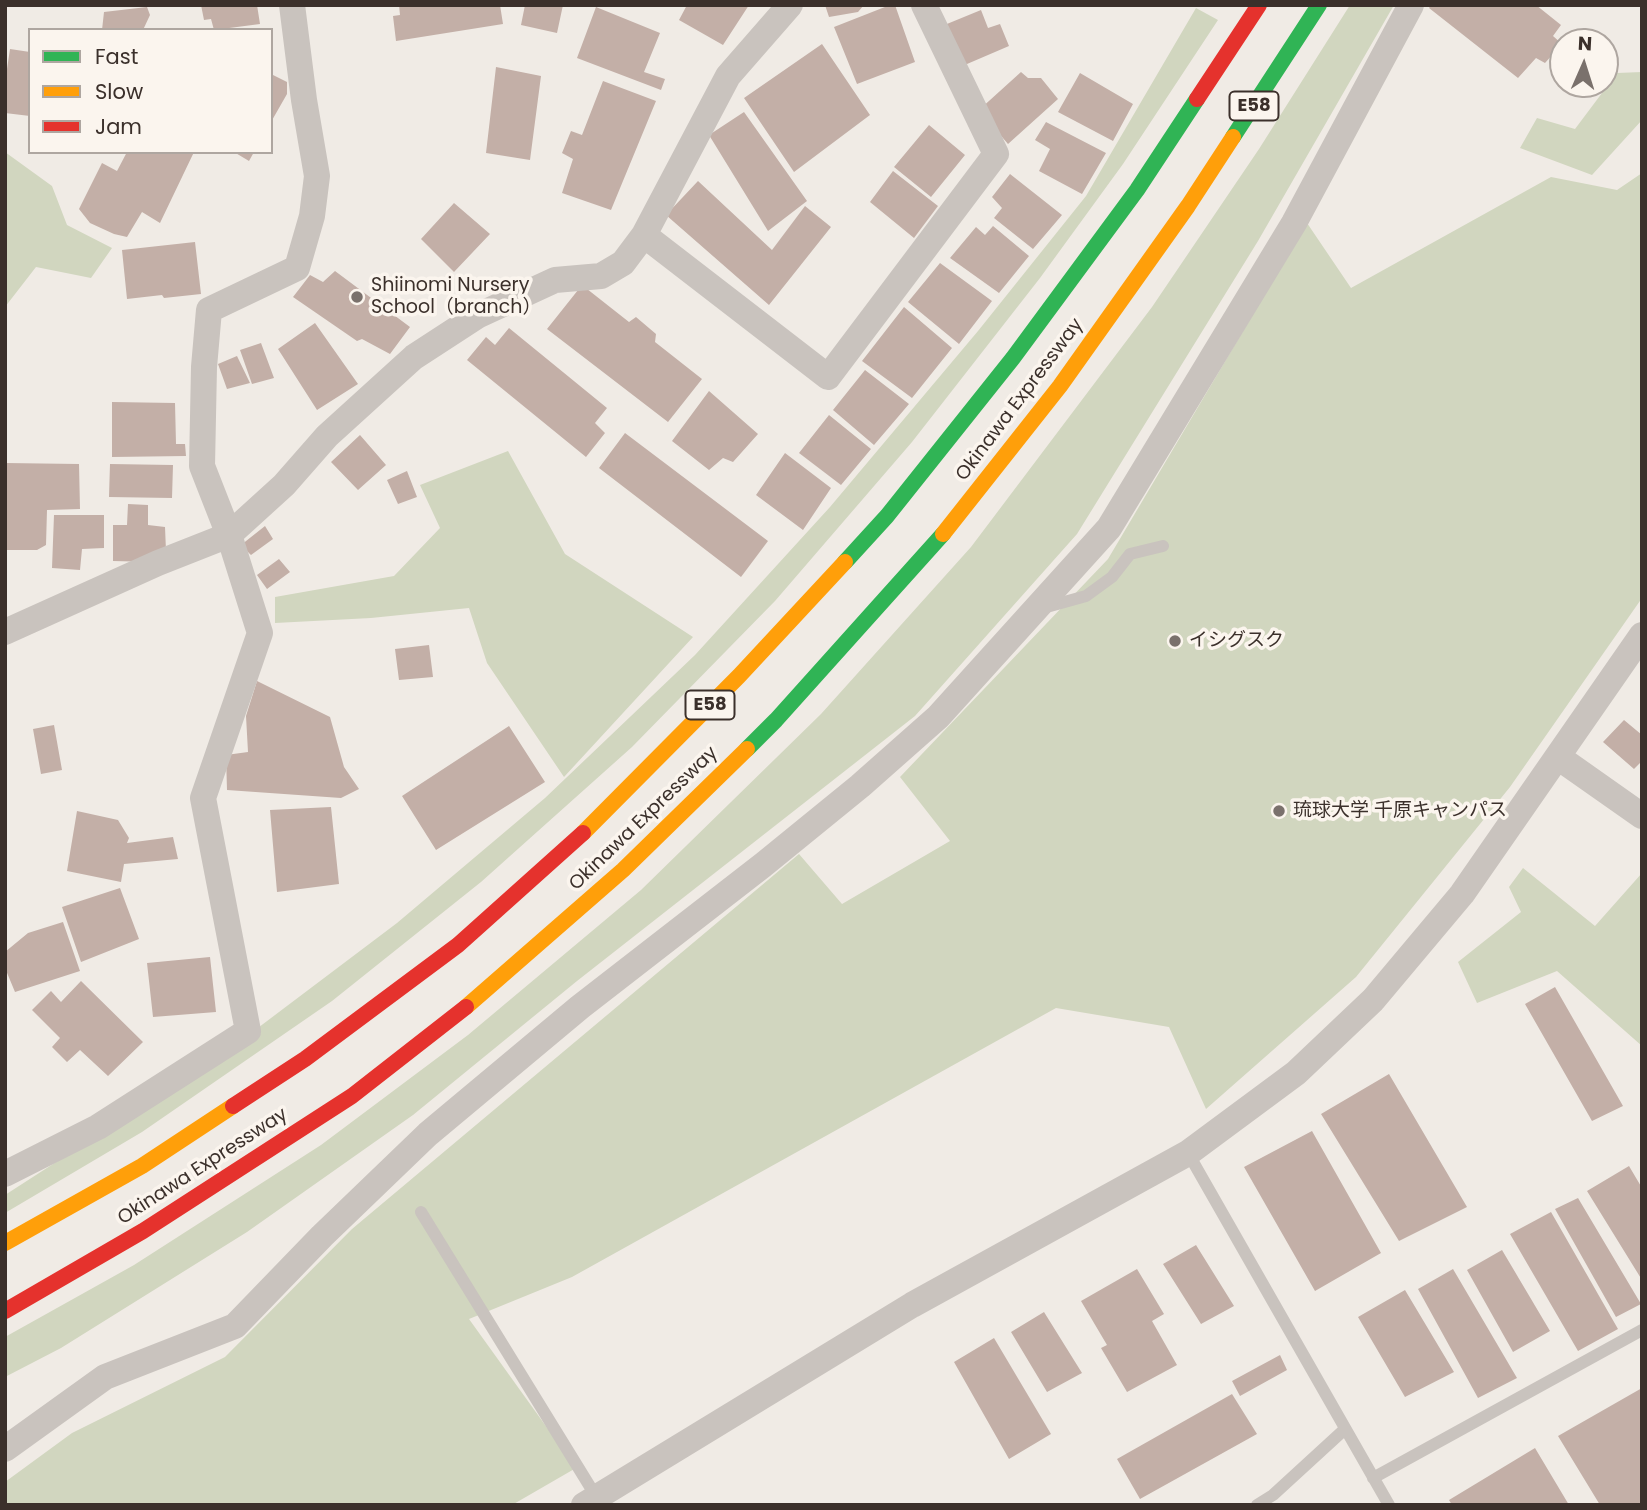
<!DOCTYPE html>
<meta charset="utf-8">
<style>
body{margin:0}
#map{position:relative;width:1647px;height:1510px;overflow:hidden;background:#f0ebe5;font-family:Poppins,sans-serif}
canvas{display:block}
.frame{position:absolute;inset:0;border:7px solid #3b302b;pointer-events:none}
.legend{position:absolute;left:28px;top:28px;width:245px;height:126px;box-sizing:border-box;background:#fbf5ee;border:2px solid #aea6a0;margin:0;padding:9px 12px;list-style:none;font-size:21px;color:#3b302b}
.legend li{display:flex;align-items:center;gap:14px;height:35px}
.legend b{width:35px;border:2px solid #aea6a0}
.north{position:absolute;left:1549px;top:28px;width:70px;height:70px;box-sizing:border-box;background:#fbf5ee;border:2px solid #aea6a0;border-radius:50%;rotate:3deg;font-size:19px;font-weight:700;line-height:28px;text-align:center;color:#3b302b}
.north::after{content:'';display:block;margin:auto;width:24px;height:32px;background:#7a716c;clip-path:polygon(50% 0,100% 100%,50% 72%,0 100%)}
</style>
<div id="map">
<canvas width="1647" height="1510"></canvas>
<div class="frame"></div>
<ul class="legend">
<li><b style="height:9px;background:#30b455"></b>Fast</li>
<li><b style="height:9px;background:#ff9f0a"></b>Slow</li>
<li><b style="height:9px;background:#e5322d"></b>Jam</li>
</ul>
<div class="north">N</div>
</div>
<script>
const context = document.querySelector('canvas').getContext('2d');
context.lineJoin = 'round';
function fillPath(path, color) {
  context.fillStyle = color;
  context.fill(path, 'evenodd');
}
function toPath(rows) {
  const path = new Path2D();
  for (const r of rows) {
    path.moveTo(r[0], r[1]);
    for (let i = 2; i < r.length; i += 2) path.lineTo(r[i], r[i + 1]);
  }
  return path;
}
function trace(path, color, width, dash) {
  context.strokeStyle = color;
  context.lineWidth = width;
  context.lineCap = dash ? 'butt' : 'round';
  context.setLineDash(dash || []);
  context.stroke(path);
}
function drawText(font, color, halo, rows, align = 'center') {
  context.font = font + ' Poppins,"Noto Sans JP",sans-serif';
  context.lineWidth = 7;
  context.setLineDash([]);
  context.textBaseline = 'middle';
  context.strokeStyle = halo;
  context.fillStyle = color;
  for (const [text, x, y, turn = 0] of rows) {
    context.save();
    context.translate(x, y);
    context.rotate((+turn || 0) * Math.PI / 180);
    context.textAlign = isNaN(turn) ? turn : align;
    if (halo) context.strokeText(text, 0, 0);
    context.fillText(text, 0, 0);
    context.restore();
  }
}
const green = toPath([
 [1350,5,1394,5,1258,241,1077,534,915,716,577,981,413,1115,247,1232,61,1348,5,1377,5,1337,134,1265,321,1145,468,1035,641,890,821,714,971,547,1152,307,1259,149],
 [1196,8,1218,20,1123,164,1040,278,912,442,775,601,632,747,481,882,332,1001,142,1132,5,1213,5,1195,222,1055,397,923,545,798,695,655,830,507,978,331,1086,196],
 [1642,72,1642,120,1592,175,1520,148,1537,118,1575,129,1617,73],
 [5,152,52,186,67,225,112,248,91,278,36,267,5,307],
 [1642,173,1642,598,1510,787,1356,977,1206,1109,1169,1027,1056,1008,572,1277,469,1319,576,1468,512,1505,5,1505,5,1482,72,1433,225,1357,352,1229,799,854,842,904,950,841,900,777,1108,559,1307,223,1351,288,1551,177,1617,190],
 [508,451,565,554,693,637,564,777,487,663,469,608,371,618,275,623,275,597,394,576,440,528,420,485],
 [1523,868,1595,926,1642,873,1642,1046,1557,971,1477,1003,1458,962,1521,912,1509,887]
]);
const building = toPath([
 [201,5,257,5,260,24,214,30,211,19,204,20],
 [399,5,500,5,503,24,396,41,393,16,400,15],
 [525,5,563,5,557,33,521,25],
 [687,5,749,5,723,45,679,20],
 [825,5,864,5,858,12,829,17],
 [890,5,895,5,915,62,857,84,834,27],
 [1431,5,1536,5,1561,25,1553,36,1562,44,1545,63,1536,58,1518,78,1429,8],
 [147,7,150,15,143,30,102,30,104,12],
 [596,7,660,33,644,72,665,79,661,90,577,58],
 [981,10,988,28,1000,24,1009,46,960,67,942,26],
 [822,44,870,115,794,172,744,98],
 [10,49,30,52,30,116,5,113,5,69,7,69],
 [496,67,541,76,530,160,486,153],
 [1021,72,1028,78,1041,78,1058,99,1008,144,979,110],
 [1080,73,1133,104,1113,141,1058,112],
 [271,74,287,82,287,94,271,122],
 [603,81,656,101,611,210,562,193,573,159,562,153,571,131,582,135],
 [744,112,807,201,768,231,709,135],
 [1046,122,1106,153,1082,194,1039,171,1050,149,1035,140],
 [929,125,965,155,931,197,894,167],
 [127,152,194,152,160,223,142,212,127,237,114,234,90,223,79,209,102,163,117,171],
 [234,152,254,152,249,161],
 [893,171,938,206,914,238,870,202],
 [1010,174,1062,215,1033,249,994,218,1002,208,992,197],
 [698,181,772,250,805,206,831,227,769,305,666,215],
 [454,203,490,234,454,272,421,239],
 [993,226,1029,256,999,293,950,258,976,227,985,235],
 [195,242,201,294,164,298,162,295,127,299,122,250],
 [940,263,992,301,959,344,908,302],
 [335,271,410,327,390,354,362,339,357,341,293,297,310,275,323,282],
 [582,285,629,322,636,317,656,334,655,342,702,379,668,422,547,329],
 [904,307,952,348,912,398,862,361],
 [315,323,358,384,317,410,278,349],
 [509,328,607,408,595,423,605,433,586,457,467,360,486,337,495,345],
 [261,343,274,378,252,384,240,350],
 [237,356,250,383,227,389,218,364],
 [865,370,909,404,874,445,833,410],
 [709,391,758,434,733,462,723,458,709,470,672,441],
 [112,402,175,403,176,444,185,444,186,456,112,457],
 [829,415,871,449,841,485,799,453],
 [625,433,768,541,741,577,599,468],
 [360,435,386,465,358,490,331,462],
 [785,453,831,488,803,530,756,495],
 [5,463,79,464,80,509,47,510,46,545,37,550,5,550],
 [110,464,173,465,172,498,109,497],
 [407,471,417,497,398,504,387,480],
 [128,504,148,505,148,525,165,527,166,551,152,562,113,561,113,525,127,525],
 [54,515,104,515,104,548,82,549,80,570,52,568],
 [265,526,273,539,251,555,241,545],
 [279,559,290,572,267,589,257,575],
 [429,645,433,677,399,680,395,649],
 [257,681,330,717,344,767,359,789,341,798,227,790,226,755,248,752,246,716],
 [1624,720,1642,735,1642,761,1634,769,1603,742],
 [54,725,62,770,41,774,33,729],
 [509,726,545,782,436,850,402,796],
 [331,807,339,884,277,892,270,810],
 [77,811,118,820,129,838,127,843,173,837,178,859,124,864,121,882,67,871],
 [120,888,139,939,81,962,62,907],
 [63,922,80,971,15,992,5,968,5,952,28,933],
 [210,957,216,1012,153,1017,147,963],
 [81,981,143,1042,108,1076,80,1050,67,1062,52,1047,60,1038,32,1010,51,991,61,1002],
 [1555,987,1623,1106,1592,1121,1525,1004],
 [1389,1074,1467,1207,1399,1241,1321,1114],
 [1312,1131,1381,1253,1315,1291,1244,1167],
 [1629,1166,1642,1188,1642,1280,1587,1191],
 [1578,1198,1641,1304,1616,1317,1555,1209],
 [1551,1212,1618,1329,1578,1351,1510,1234],
 [1196,1245,1234,1306,1201,1324,1163,1264],
 [1502,1250,1550,1331,1513,1352,1467,1270],
 [1137,1269,1164,1314,1152,1321,1177,1365,1127,1392,1101,1348,1107,1345,1081,1301],
 [1453,1269,1517,1378,1478,1398,1418,1289],
 [1405,1290,1454,1372,1405,1397,1358,1317],
 [1044,1312,1082,1373,1047,1392,1011,1332],
 [994,1338,1051,1434,1009,1459,954,1362],
 [1280,1355,1287,1370,1240,1396,1232,1381],
 [1642,1388,1642,1505,1600,1505,1558,1436],
 [1232,1394,1257,1434,1140,1499,1117,1459],
 [1535,1448,1569,1505,1452,1505,1449,1500]
]);
const lane = toPath([
 [1043,608,1086,596,1112,577,1130,554,1163,546],
 [1188,1153,1389,1505],
 [421,1212,597,1498],
 [1373,1478,1642,1330],
 [1257,1505,1273,1495,1345,1429]
]);
const street = toPath([
 [644,235,828,377,996,154,924,5],
 [5,632,158,563,229,535,284,485,327,436,414,357,477,316,555,280,601,276,623,263,644,235,728,76,790,5],
 [1558,757,1642,816],
 [5,1174,98,1127,248,1031,203,798,260,633,229,535,202,466,204,367,209,310,297,268,312,216,317,176,304,100,292,5],
 [5,1449,105,1377,235,1326,322,1236,428,1134,580,1007,763,865,860,786,938,717,1109,528,1294,223,1411,5],
 [584,1505,912,1305,1188,1153,1296,1073,1373,1000,1462,894,1642,635]
]);
const fast = toPath([
 [1233,137,1319,5],
 [845,562,887,516,1013,358,1137,190,1197,99],
 [747,749,776,720,943,534]
]);
const slow = toPath([
 [943,534,1060,386,1188,206,1233,137],
 [583,833,739,676,845,562],
 [466,1007,623,870,747,749],
 [5,1243,142,1166,233,1106]
]);
const jam = toPath([
 [1197,99,1259,5],
 [233,1106,305,1059,458,945,583,833],
 [5,1311,143,1231,352,1096,466,1007]
]);
const markers = [
 [357,297,7,"#7a716c"],
 [1175,641,7,"#7a716c"],
 [1279,811,7,"#7a716c"]
];
const shields = [
 [1254,106,49],
 [710,705,49]
];
const shieldNames = [
 ["E58",1254,106],
 ["E58",710,705]
];
const poiNames = [
 ["Shiinomi Nursery",371,286],
 ["School（branch）",371,308],
 ["イシグスク",1189,641],
 ["琉球大学 千原キャンパス",1293,811]
];
const streetNames = [
 ["Okinawa Expressway",1020,400,-53],
 ["Okinawa Expressway",644,819,-44],
 ["Okinawa Expressway",203,1167,-33]
];
fillPath(green, '#d1d6bf');
fillPath(building, '#c3afa7');
trace(lane, '#c9c3be', 12);
trace(street, '#c9c3be', 26);
trace(fast, '#30b455', 16);
trace(slow, '#ff9f0a', 16);
trace(jam, '#e5322d', 16);
for (const [x, y, r, color] of markers) {
  const dot = new Path2D();
  dot.arc(x, y, r, 0, 2 * Math.PI);
  context.fillStyle = color;
  context.fill(dot);
  trace(dot, '#fbf5ee', 2.5);
}
for (const [x, y, w] of shields) {
  const box = new Path2D();
  box.roundRect(x - w / 2, y - 14.5, w, 29, 5);
  context.fillStyle = '#fbf5ee';
  context.fill(box);
  trace(box, '#3b302b', 2);
}
drawText('bold 18px', '#3b302b', null, shieldNames);
drawText('19px', '#3b302b', '#fbf5ee', poiNames, 'left');
drawText('19px', '#3b302b', '#fbf5ee', streetNames);
</script>
